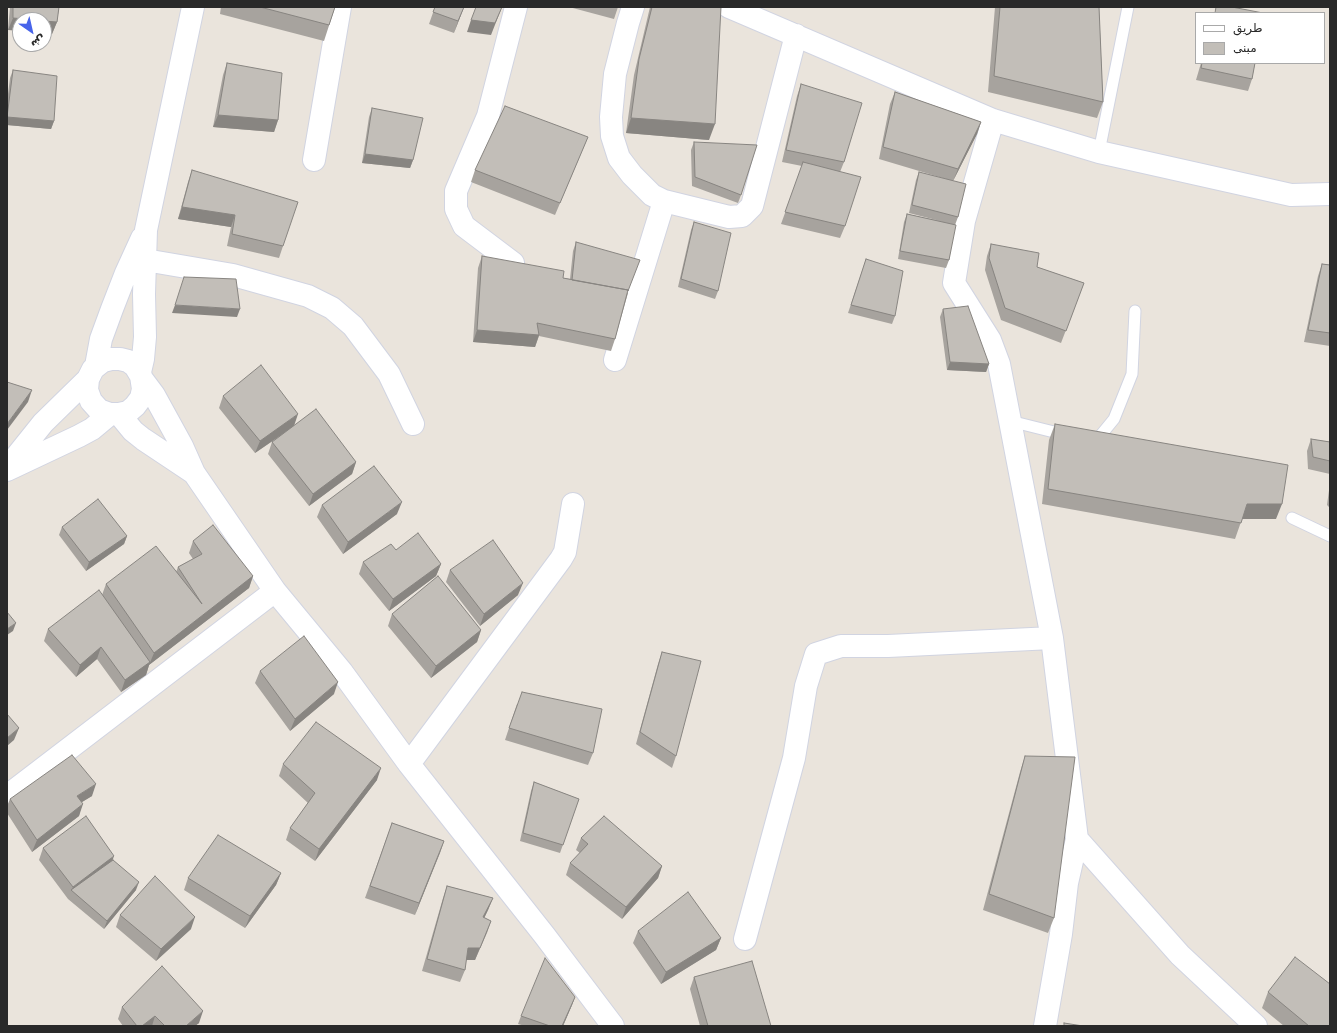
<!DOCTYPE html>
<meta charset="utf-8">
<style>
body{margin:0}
#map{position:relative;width:1337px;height:1033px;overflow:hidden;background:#eae4dc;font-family:"DejaVu Sans","Noto Sans Arabic",sans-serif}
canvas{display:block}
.frame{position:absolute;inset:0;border:8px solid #292929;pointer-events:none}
.legend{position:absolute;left:1195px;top:12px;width:130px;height:52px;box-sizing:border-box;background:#fff;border:1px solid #a9a9a9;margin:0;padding:5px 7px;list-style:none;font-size:12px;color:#292929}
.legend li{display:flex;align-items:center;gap:8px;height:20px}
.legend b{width:20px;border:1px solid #a9a9a9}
.north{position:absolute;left:12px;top:12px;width:40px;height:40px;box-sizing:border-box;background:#fff;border:1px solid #a9a9a9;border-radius:50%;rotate:146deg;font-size:11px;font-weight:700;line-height:16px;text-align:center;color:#292929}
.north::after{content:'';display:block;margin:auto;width:14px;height:18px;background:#4864ea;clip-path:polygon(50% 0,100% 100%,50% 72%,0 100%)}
</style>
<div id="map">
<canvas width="1337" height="1033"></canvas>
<div class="frame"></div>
<ul class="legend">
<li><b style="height:5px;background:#fff"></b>طريق</li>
<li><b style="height:11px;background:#c2beb8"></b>مبنى</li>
</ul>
<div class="north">ش</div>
</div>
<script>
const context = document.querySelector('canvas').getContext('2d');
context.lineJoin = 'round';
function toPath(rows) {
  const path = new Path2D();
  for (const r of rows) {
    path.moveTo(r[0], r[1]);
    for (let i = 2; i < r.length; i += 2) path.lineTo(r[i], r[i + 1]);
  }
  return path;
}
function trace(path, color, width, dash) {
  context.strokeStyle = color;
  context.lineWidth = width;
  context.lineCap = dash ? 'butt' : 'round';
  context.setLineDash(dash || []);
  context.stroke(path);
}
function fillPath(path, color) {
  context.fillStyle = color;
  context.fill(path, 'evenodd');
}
const lane = toPath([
 [1099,152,1128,7],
 [1010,421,1066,435],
 [1092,440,1096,441,1114,419,1132,374,1135,311],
 [1292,518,1330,536]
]);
const street = toPath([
 [633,7,628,23,615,74,611,117,612,136,619,158,632,175,652,195,664,201,729,217,742,216,752,206,796,35],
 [729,7,993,120,1099,152,1291,195,1330,194],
 [993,120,964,221,954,283,990,340,999,364,1052,638,1077,839,1180,955,1256,1026],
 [314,160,340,7],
 [145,260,233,275,308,296,332,308,353,326,389,374,413,424],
 [513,263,464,226,456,209,456,191,488,116,516,7],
 [615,360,664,201],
 [96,366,101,339,112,309,126,273,142,238],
 [140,372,143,359,145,337,144,294,146,230,193,7],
 [142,379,154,395,182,446,194,473,275,591,342,672,409,764,545,936,613,1026],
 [119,414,133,431,143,439,194,473],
 [7,468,43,423,88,379],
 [7,470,79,436,92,429,110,414,119,414,128,412,135,406,141,398,143,389,141,376,135,366,128,361,120,359,111,359,103,361,93,369,88,379,87,390,91,401,99,410,110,414],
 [409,764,561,559,565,552,573,504],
 [7,796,275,591],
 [745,939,794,758,806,686,816,654,841,646,888,646,1052,638],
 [1045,1026,1061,934,1067,883,1077,839]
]);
const wall = toPath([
 [10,7,59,7,57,22,52,34,44,33,44,20,8,30],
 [221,7,335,7,324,41,220,14],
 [435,7,464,7,454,33,429,24],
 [569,7,618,7,614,19],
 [650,7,721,7,709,140,626,133,634,75],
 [995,7,1099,7,1103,102,1097,118,988,92],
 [227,63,278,120,274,132,213,127,223,75],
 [1201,63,1255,63,1252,79,1248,91,1196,80],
 [13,70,54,121,51,129,7,125,7,102,10,78],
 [801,84,844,162,840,172,845,226,840,238,781,224,802,166,782,162,797,96],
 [895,92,981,122,977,134,953,181,958,217,955,225,949,260,946,268,898,259,904,222,907,214,940,221,909,213,916,180,919,172,946,179,879,159,890,104],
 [372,108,413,160,410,168,362,163,369,117],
 [588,137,583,149,555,215,471,182,475,170],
 [694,142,741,195,738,203,692,186,691,150],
 [192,170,283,246,279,258,227,246,231,227,178,219,188,182],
 [694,222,718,291,715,299,678,287,691,230],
 [576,242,628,293,615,339,611,351,539,336,535,347,473,342,478,268,482,256,563,278,570,279,573,251],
 [991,244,1037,267,1084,283,1061,343,1001,320,985,270,987,256],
 [866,259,895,316,892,324,848,313],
 [1322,264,1330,265,1330,346,1304,342,1318,276],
 [943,309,989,364,986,372,947,370,940,317],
 [223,396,294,425,356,462,352,474,309,506,268,454,272,442,280,436,255,453,219,408],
 [1055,424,1276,519,1242,519,1235,539,1042,504,1049,440],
 [1311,439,1330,442,1330,474,1308,469,1307,451],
 [1330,483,1330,508,1327,505],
 [322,505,397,514,343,554,317,517],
 [62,527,127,536,124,544,86,571,59,535],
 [193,541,253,576,249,588,149,665,146,675,121,692,97,659,76,677,44,641,48,629,102,595,106,584,176,572,178,567,193,559,189,553],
 [396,550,441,564,436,576,389,611,359,574,363,562],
 [450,570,518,595,480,626,446,582],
 [392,614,481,630,477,642,431,678,388,626],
 [662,652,676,756,672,768,636,744,658,664],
 [260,671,334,694,290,731,255,683],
 [517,704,593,753,588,765,505,740],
 [1025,756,1054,918,1048,933,983,910,1020,772],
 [283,764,377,780,315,861,286,840,290,828,308,803,279,776],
 [534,782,579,799,560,853,520,841,531,791],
 [92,796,82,802,79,816,32,852,7,813,7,806,10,799],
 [392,823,444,841,415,915,365,898],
 [581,838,662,866,658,878,622,919,566,875,570,863,580,853,576,850],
 [43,848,113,860,136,890,104,929,68,899,39,860],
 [281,873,276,885,245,928,184,890,188,878],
 [447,886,493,898,488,910,484,918,491,921,487,933,475,960,466,960,465,970,460,982,422,971,443,898],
 [120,915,191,929,156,961,116,927],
 [638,931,721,938,716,950,661,984,633,943],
 [694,977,771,1026,700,1026,690,989],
 [1268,992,1330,1026,1284,1026,1262,1008],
 [575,997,572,1005,563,1026,525,1026,518,1024,521,1016],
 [122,1007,199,1023,195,1026,123,1026,118,1019]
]);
const shadedWall = toPath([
 [464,7,454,33,458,21],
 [502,7,491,35,467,32,471,20],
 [13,18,36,20,20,20,20,31,8,30],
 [44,21,57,22,52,34,44,33],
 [218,115,278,120,274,132,213,127],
 [7,117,54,121,51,129,7,125],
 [631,118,715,124,709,140,626,133],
 [981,122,977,134,953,181,958,169],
 [365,154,413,160,410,168,362,163],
 [182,207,235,215,231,227,178,219],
 [175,305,240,309,237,317,172,313],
 [477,330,539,335,535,347,473,342],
 [950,362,989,364,986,372,947,370],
 [32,390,28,402,7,430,7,424],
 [298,414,294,426,255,453,260,441],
 [356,462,352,474,309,506,313,494],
 [402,502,397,514,343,554,348,542],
 [1247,504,1282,504,1276,519,1241,519],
 [127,536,124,544,86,571,89,562],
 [441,564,436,576,389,611,393,599],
 [253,576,249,588,149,665,154,653],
 [523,583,518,595,480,626,484,614],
 [16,623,13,631,7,635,7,629],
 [481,630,477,642,431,678,436,666],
 [101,647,97,659,76,677,80,665],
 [150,662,146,675,121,692,125,680],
 [338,682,334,694,290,731,295,719],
 [19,728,14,740,7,746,7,738],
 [381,768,377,780,315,861,319,849],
 [96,784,92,796,72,808,77,796],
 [83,804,79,816,32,852,37,840],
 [444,841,440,853,415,915,419,903],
 [114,856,110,868,71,890,73,887],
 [662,866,658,878,622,919,626,907],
 [281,873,276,885,245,928,250,916],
 [139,882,136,890,104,929,107,921],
 [493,898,488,910,479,929,483,917],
 [195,917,191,929,156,961,161,949],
 [491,921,475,960,464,960,468,948],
 [721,938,716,950,661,984,666,972],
 [575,997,572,1005,563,1026,562,1026],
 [203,1011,199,1023,195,1026,186,1026],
 [155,1016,152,1026,142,1026]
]);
const building = toPath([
 [13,7,59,7,57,22,44,21,44,20,36,20,13,18,13,7],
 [260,7,335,7,329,25,260,7],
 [435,7,464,7,458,21,433,12,435,7],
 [476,7,502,7,495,23,471,20,476,7],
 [652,7,721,7,715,124,631,118,639,59,652,7],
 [1000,7,1099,7,1103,102,994,76,1000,7],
 [1216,7,1232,7,1263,13,1215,13,1216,7],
 [227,63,282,73,278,120,218,115,227,63],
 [1202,63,1255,63,1252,79,1201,68,1202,63],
 [13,70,57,76,54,121,7,117,13,70],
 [801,84,862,103,844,162,786,150,801,84],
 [895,92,981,122,958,169,883,147,895,92],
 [505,106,588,137,560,203,475,170,505,106],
 [372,108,423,118,413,160,365,154,372,108],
 [694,142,757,145,741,195,695,177,694,142],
 [803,162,861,177,845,226,785,212,803,162],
 [192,170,298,202,283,246,232,234,235,215,182,207,192,170],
 [919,172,966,184,958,217,912,205,919,172],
 [907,214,956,225,949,260,900,251,907,214],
 [694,222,731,233,718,291,681,279,694,222],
 [576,242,640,260,628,291,628,290,572,280,576,242],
 [991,244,1039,253,1037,267,1084,283,1066,331,1005,308,989,258,991,244],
 [482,256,564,271,563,278,628,290,615,339,537,323,539,335,477,330,482,256],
 [866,259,903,271,895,316,851,305,866,259],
 [1322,264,1330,265,1330,333,1308,330,1322,264],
 [184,277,236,279,240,309,175,305,184,277],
 [968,306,989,364,950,362,943,309,968,306],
 [261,365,298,414,260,441,223,396,261,365],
 [7,382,32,390,7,424,7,382],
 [316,409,356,462,313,494,272,442,316,409],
 [1055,424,1288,465,1282,504,1247,504,1241,523,1048,489,1055,424],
 [1311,439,1330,442,1330,461,1313,457,1311,439],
 [374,466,402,502,348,542,322,505,374,466],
 [98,499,127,536,89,562,62,527,98,499],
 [213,525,253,576,154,653,106,584,156,546,202,604,178,567,202,554,193,541,213,525],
 [418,533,441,564,393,599,363,562,391,544,396,550,418,533],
 [493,540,523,583,484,614,450,570,493,540],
 [438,576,481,630,436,666,392,614,438,576],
 [99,590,150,662,125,680,101,647,80,665,48,629,99,590],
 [7,612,16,623,7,629,7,612],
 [304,636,338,682,295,719,260,671,304,636],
 [662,652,701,661,676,756,640,732,662,652],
 [522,692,602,709,593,753,509,728,522,692],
 [7,714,19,728,7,738,7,714],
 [316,722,381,768,319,849,290,828,315,793,283,764,316,722],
 [72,755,96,784,77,796,83,804,37,840,10,799,72,755],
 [1025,756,1075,757,1054,918,989,894,1025,756],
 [534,782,579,799,563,845,523,833,534,782],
 [86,816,114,856,73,887,43,848,86,816],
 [604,816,662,866,626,907,570,863,588,844,581,838,604,816],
 [392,823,444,841,419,903,370,886,392,823],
 [218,835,281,873,250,916,188,878,218,835],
 [113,860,139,882,107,921,71,890,113,860],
 [155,876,195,917,161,949,120,915,155,876],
 [447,886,493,898,483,917,491,921,480,948,468,948,465,970,427,959,447,886],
 [688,892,721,938,666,972,638,931,688,892],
 [1295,957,1330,984,1330,1026,1309,1026,1268,992,1295,957],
 [545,958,575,997,562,1026,550,1026,521,1016,545,958],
 [752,961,771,1026,708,1026,694,977,752,961],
 [162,966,203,1011,186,1026,165,1026,155,1016,142,1026,137,1026,122,1007,162,966],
 [1064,1023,1083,1026,1064,1026,1064,1023]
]);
trace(lane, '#d1d4e1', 13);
trace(street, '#d1d4e1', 24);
trace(lane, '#fff', 11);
trace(street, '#fff', 22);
fillPath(wall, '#a7a39e');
fillPath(shadedWall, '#888581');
fillPath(building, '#c2beb8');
trace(building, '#888581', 1);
</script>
